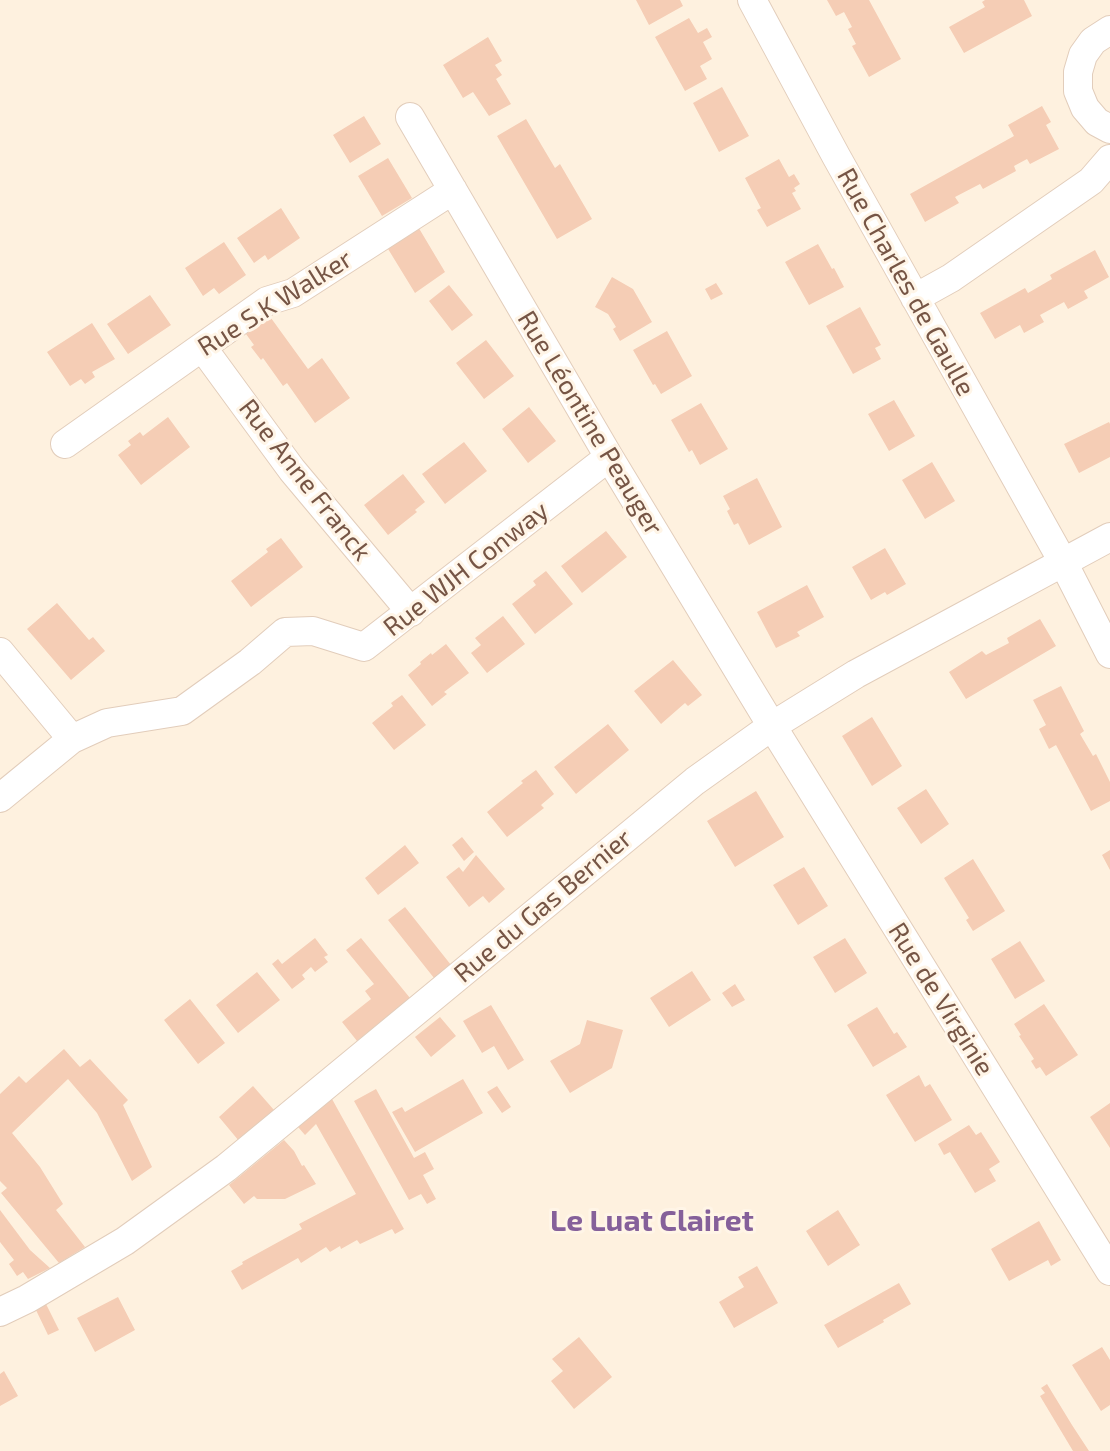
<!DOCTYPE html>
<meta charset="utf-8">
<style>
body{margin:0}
canvas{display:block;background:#fef1df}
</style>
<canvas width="1110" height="1451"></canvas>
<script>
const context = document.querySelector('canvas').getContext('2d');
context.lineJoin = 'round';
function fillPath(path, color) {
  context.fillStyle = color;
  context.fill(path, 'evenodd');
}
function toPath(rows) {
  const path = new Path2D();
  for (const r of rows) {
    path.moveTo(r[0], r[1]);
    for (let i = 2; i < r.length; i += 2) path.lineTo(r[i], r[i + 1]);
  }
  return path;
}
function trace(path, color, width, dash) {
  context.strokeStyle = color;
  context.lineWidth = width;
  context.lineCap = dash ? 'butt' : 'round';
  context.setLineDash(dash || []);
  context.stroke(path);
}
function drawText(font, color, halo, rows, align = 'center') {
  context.font = font + ' "Exo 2",sans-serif';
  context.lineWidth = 6;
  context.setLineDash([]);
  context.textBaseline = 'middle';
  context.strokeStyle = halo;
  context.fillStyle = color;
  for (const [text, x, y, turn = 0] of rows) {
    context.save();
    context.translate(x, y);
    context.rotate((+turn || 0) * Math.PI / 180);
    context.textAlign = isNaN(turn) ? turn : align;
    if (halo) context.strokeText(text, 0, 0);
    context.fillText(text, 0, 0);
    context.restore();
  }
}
const building = toPath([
 [636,0,680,0,683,6,649,25],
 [827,0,869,0,901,59,869,77,852,46,856,44,848,29,852,27,844,12,836,16],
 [985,0,1024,0,1032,16,964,53,949,27,985,7,982,2],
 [689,18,698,33,707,28,712,37,703,42,712,59,700,66,707,79,685,91,655,37],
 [488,37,502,61,495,65,502,75,496,79,511,104,489,116,473,92,463,98,443,65],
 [722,87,749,136,719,152,693,103],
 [1042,106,1051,122,1046,125,1059,149,1030,164,1027,159,1014,166,1016,171,983,189,980,184,955,197,959,203,925,222,910,194,1014,136,1008,125],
 [364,116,381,144,350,163,333,135],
 [526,119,555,168,560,164,592,219,557,239,497,136],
 [388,158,412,198,382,216,358,176],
 [779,159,789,177,794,174,800,184,794,188,796,191,792,193,801,209,767,227,757,210,761,208,745,178],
 [281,208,300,238,268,260,265,255,254,263,237,238],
 [417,225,445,272,415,293,385,244],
 [224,242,246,275,219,294,214,288,203,296,185,268],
 [818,244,832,269,834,268,844,287,809,305,785,262],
 [1095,250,1109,277,1084,291,1088,298,1068,309,1064,302,1040,315,1044,322,1024,333,1020,325,995,339,980,313,1025,288,1028,293,1052,279,1050,275],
 [612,277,633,289,652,322,620,341,613,329,616,327,608,314,595,307],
 [716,283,723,294,711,300,705,289],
 [449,285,473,315,452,331,429,301],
 [150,295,171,325,128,354,107,324],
 [860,307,881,345,875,348,881,359,853,374,826,326],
 [271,318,308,369,322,358,350,398,315,423,287,383,283,386,263,358,261,360,251,347,254,345,246,334],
 [92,323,115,359,92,372,95,377,85,384,81,379,70,386,47,352],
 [667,331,692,376,661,394,655,384,653,385,633,350],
 [486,340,514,376,484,399,456,363],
 [894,400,915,436,889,451,868,414],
 [701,403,728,449,700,465,692,450,689,452,671,420],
 [529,407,556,441,528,463,502,429],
 [168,417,190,447,141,485,118,455,131,445,128,441,140,432,143,436],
 [1109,422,1110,424,1110,457,1079,473,1064,444],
 [464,442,487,471,445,504,422,474],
 [932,462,955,501,925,519,902,480],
 [403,474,425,502,415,510,417,512,388,535,364,505],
 [757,478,782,527,749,545,738,523,734,525,727,511,730,509,723,496],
 [606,531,627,557,582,593,561,566],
 [281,538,303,567,251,607,231,581,268,552,266,549],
 [885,548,906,584,887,595,885,592,871,600,852,567],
 [546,571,573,604,535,634,512,604,536,585,533,581],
 [807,585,824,617,797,632,800,636,776,648,757,612],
 [57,603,89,640,93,637,105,651,71,680,27,629],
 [503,616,525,644,487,673,471,653,481,645,475,638],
 [1040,619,1056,646,966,699,949,672,982,651,986,655,1009,643,1007,638],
 [446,644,469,673,444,692,447,694,432,706,408,675,421,664,420,662,431,653,432,655],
 [673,660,702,695,688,706,685,703,661,724,634,691],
 [1061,686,1084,731,1080,734,1093,756,1096,754,1110,782,1110,801,1091,811,1056,745,1049,749,1039,729,1046,725,1033,700],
 [402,695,426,725,394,750,372,723,393,706,391,703],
 [872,717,902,766,872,786,842,736],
 [608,724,629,750,576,794,554,767],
 [536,770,554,794,541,805,544,808,507,837,487,812,523,783,521,781],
 [926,789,949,824,921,844,897,808],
 [756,791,784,837,735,867,707,821],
 [462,837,474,852,464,861,452,845],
 [405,845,419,863,378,895,365,878],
 [1110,850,1110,870,1102,855],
 [476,855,505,889,489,903,483,896,469,907,446,877,459,867,463,872],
 [973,859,1005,911,973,931,966,920,969,918,944,878],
 [804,867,828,906,798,925,773,885],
 [405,907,451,965,434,978,388,920],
 [315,938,328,955,324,957,328,962,315,972,311,967,302,975,305,979,292,989,272,964,278,959,282,964],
 [361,938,410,998,357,1041,342,1022,371,999,365,991,374,984,346,950],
 [845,938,867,973,835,993,813,957],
 [1020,941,1045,981,1015,999,991,959],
 [692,971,711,1000,669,1027,650,998],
 [257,972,280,1000,238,1033,216,1005],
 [735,984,745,1000,732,1007,722,993],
 [190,999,225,1043,198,1064,164,1020],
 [1044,1004,1078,1055,1046,1076,1040,1067,1036,1069,1031,1061,1034,1059,1019,1036,1021,1035,1014,1024],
 [491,1005,524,1060,508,1070,494,1046,482,1053,463,1021],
 [877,1007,894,1034,897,1032,907,1047,873,1067,847,1025],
 [440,1017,456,1036,431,1057,415,1037],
 [587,1020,623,1030,612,1068,570,1093,550,1061,580,1044],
 [64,1049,80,1067,90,1059,128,1100,123,1105,152,1167,132,1181,97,1113,68,1079,12,1133,40,1167,63,1204,56,1210,85,1247,59,1263,1,1193,7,1188,0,1181,0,1094,19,1076,26,1083],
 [919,1075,925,1087,930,1084,952,1120,915,1142,886,1095],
 [463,1079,483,1113,415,1152,392,1112,402,1107,405,1112],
 [253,1086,274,1110,239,1141,219,1117],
 [497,1086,511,1107,502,1113,487,1092],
 [376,1089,414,1158,425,1152,434,1169,423,1175,436,1199,427,1204,421,1194,409,1200,354,1101],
 [332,1099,404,1229,395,1234,392,1229,360,1244,357,1240,341,1249,340,1246,330,1252,326,1247,301,1263,298,1258,242,1290,231,1271,243,1264,242,1262,302,1229,299,1224,356,1194,316,1124,305,1135,298,1127],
 [1110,1103,1110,1148,1090,1117],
 [969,1125,976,1135,981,1132,1000,1162,989,1169,996,1181,975,1193,950,1152,944,1155,938,1144],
 [284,1140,294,1151,302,1166,304,1165,316,1184,285,1199,257,1199,254,1196,244,1204,229,1185],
 [0,1210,30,1250,50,1268,28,1279,23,1272,17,1276,9,1264,14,1260,0,1242],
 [838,1210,860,1245,828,1266,806,1231],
 [1039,1221,1061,1260,1051,1266,1048,1260,1009,1281,991,1249],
 [757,1266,778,1303,734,1328,719,1302,744,1287,738,1277],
 [899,1283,911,1304,883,1320,884,1322,838,1348,824,1325],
 [118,1297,135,1330,95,1352,77,1318],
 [45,1302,59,1330,48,1335,35,1308],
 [579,1337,612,1377,574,1409,551,1381,563,1371,552,1359],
 [1102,1347,1110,1360,1110,1405,1101,1411,1072,1365],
 [4,1371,18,1396,0,1406,0,1374],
 [1047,1384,1072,1425,1089,1451,1073,1451,1040,1396,1045,1393,1041,1388]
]);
const street = toPath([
 [752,0,836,156,1063,562,1110,654],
 [1110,30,1093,41,1083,55,1078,72,1078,91,1085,108,1097,122,1110,129],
 [410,117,609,457,764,713,1110,1271],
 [915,298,951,278,1091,181,1110,159],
 [202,347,292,470,411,612],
 [65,444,267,301,293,293,453,190],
 [0,652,72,739],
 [0,798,72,739,107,723,182,711,250,662,285,632,313,631,364,647,609,457],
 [0,1312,27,1299,125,1241,226,1168,695,781,772,726,856,674,1110,537]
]);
const streetNames = [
 ["Rue Charles de Gaulle",906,282,61],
 ["Rue S.K Walker",275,303,-32],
 ["Rue Léontine Peauger",590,423,59],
 ["Rue Anne Franck",305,480,52],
 ["Rue WJH Conway",466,569,-38],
 ["Rue du Gas Bernier",543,906,-40],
 ["Rue de Virginie",941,999,58]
];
const quarterNames = [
 ["Le Luat Clairet",652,1221]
];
fillPath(building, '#f5cdb5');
trace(street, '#e2cdbb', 30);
trace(street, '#fff', 28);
drawText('26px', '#765545', '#fff5e7', streetNames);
drawText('bold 30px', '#85609a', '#fff5e7', quarterNames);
</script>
